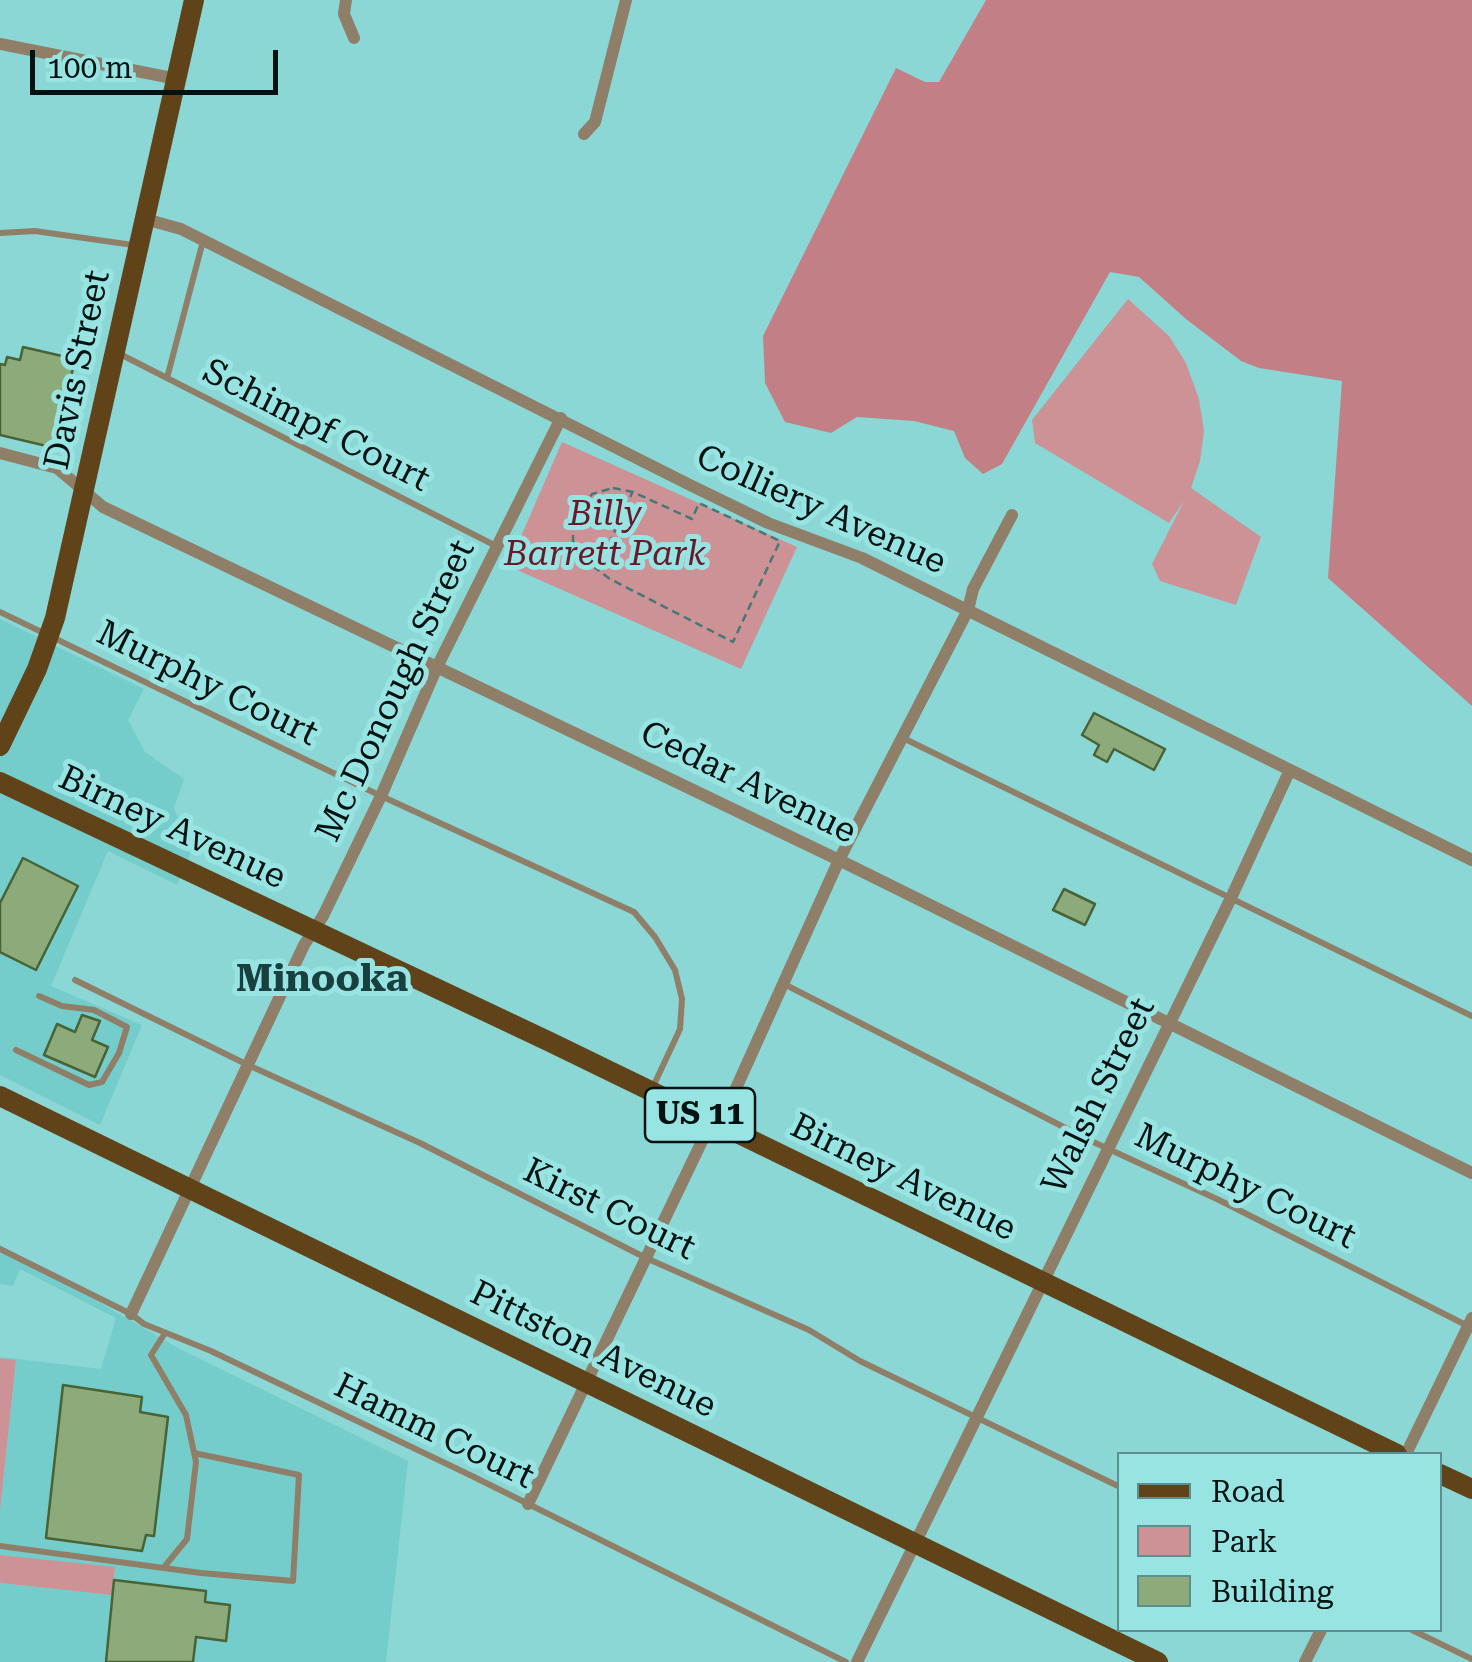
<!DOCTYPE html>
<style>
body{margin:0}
#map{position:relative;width:1472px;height:1662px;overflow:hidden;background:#8ad7d5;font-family:"Roboto Serif",serif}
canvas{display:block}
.legend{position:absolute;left:1117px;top:1452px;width:325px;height:180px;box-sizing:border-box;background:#97e4e2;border:2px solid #5b908f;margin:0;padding:12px 18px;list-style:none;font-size:30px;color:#001312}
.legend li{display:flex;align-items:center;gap:20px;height:50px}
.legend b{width:50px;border:2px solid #5b908f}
.scale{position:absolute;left:30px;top:50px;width:248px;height:45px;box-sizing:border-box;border:5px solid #001312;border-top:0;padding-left:12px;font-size:30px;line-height:35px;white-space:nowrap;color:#001312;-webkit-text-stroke:8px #97e4e2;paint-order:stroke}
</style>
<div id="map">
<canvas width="1472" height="1662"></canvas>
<ul class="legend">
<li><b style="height:12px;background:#604319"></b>Road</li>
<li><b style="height:28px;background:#cc9296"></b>Park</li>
<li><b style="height:28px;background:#8dab7a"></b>Building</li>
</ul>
<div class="scale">100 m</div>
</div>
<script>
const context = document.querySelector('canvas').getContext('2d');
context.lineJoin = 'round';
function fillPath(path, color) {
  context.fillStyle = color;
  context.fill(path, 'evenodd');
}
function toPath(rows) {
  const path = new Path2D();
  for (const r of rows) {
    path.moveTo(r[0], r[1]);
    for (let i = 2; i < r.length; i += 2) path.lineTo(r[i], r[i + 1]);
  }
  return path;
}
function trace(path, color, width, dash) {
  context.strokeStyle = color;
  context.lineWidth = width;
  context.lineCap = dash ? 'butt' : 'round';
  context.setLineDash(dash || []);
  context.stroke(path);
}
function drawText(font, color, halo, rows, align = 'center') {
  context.font = font + ' "Roboto Serif",serif';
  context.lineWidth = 10;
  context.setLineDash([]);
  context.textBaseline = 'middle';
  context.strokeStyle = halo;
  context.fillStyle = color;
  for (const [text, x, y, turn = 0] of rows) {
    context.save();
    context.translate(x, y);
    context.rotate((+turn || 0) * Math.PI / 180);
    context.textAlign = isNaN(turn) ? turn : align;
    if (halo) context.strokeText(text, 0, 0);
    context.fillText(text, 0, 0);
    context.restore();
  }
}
const built = toPath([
 [0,619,144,689,128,720,145,752,184,779,174,808,191,853,177,885,108,851,51,986,142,1025,100,1125,0,1075],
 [0,1245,180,1349,408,1461,386,1662,0,1662,0,1583,112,1595,115,1568,0,1555,0,1511,16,1361,0,1357,101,1369,116,1318,20,1269,13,1286,0,1284]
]);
const green = toPath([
 [1128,299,1169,336,1186,363,1199,399,1204,431,1200,461,1191,488,1261,537,1236,605,1160,581,1152,564,1184,501,1169,523,1035,443,1032,420],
 [562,442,797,547,741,669,508,566],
 [0,1358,16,1360,0,1511],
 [0,1555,115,1567,112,1595,0,1583]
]);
const forest = toPath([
 [986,0,1472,0,1472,706,1328,578,1342,381,1259,368,1241,361,1186,319,1139,277,1110,272,1002,464,983,474,965,458,954,431,914,421,857,417,831,433,785,422,765,383,763,336,896,68,925,82,939,82]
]);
const building = toPath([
 [23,347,75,359,55,448,0,435,0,364,5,365,7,357,20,360,23,347],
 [1094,713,1165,749,1154,770,1114,749,1107,762,1094,755,1099,745,1082,735,1094,713],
 [23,858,78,886,36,970,0,952,0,903,23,858],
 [1064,889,1095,904,1085,925,1053,910,1064,889],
 [82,1015,100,1021,92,1040,108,1047,95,1077,44,1055,57,1024,75,1032,82,1015],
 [63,1385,142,1397,140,1412,168,1417,154,1536,146,1535,142,1551,46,1538,63,1385],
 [114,1580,206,1591,205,1602,230,1605,226,1641,196,1637,193,1662,106,1662,114,1580]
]);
const path = toPath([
 [613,488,633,492,692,519,699,503,780,541,733,642,610,579,582,558,573,541,573,522,592,494,613,488],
 [598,568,632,493]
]);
const service = toPath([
 [0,233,35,231,133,245],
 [118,353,496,546],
 [167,378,203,241],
 [0,612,381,796,634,912,655,937,675,970,682,999,680,1029,652,1089],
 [903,738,1472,1016],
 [75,980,248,1065,420,1143,646,1258,809,1330,860,1361,1120,1487],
 [784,984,1089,1140,1219,1200,1466,1325],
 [16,1050,89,1085,102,1082,119,1053,127,1027,94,1010,62,1006,39,996],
 [0,1249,131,1314,144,1324,211,1351,472,1476,846,1662],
 [165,1333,151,1355,186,1415,196,1462,187,1539,165,1566],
 [0,1546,201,1573,293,1581,299,1475,194,1453],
 [1412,1630,1472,1659]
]);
const minor = toPath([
 [346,0,344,14,354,38],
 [0,44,177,79],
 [584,134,595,122,626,0],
 [145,219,181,229,690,485,768,523,862,558,1472,860],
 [0,453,57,468,103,507,839,860,1472,1173],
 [131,1314,304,945,323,916,381,796,437,667,561,418],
 [1406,1454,1472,1318],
 [528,1504,704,1137,728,1106,839,860,968,610,973,589,1012,515],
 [857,1662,1231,898,1289,772],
 [1305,1662,1321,1630]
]);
const primary = toPath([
 [0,746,37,669,55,618,194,0],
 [0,782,550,1042,1397,1454],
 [0,1096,1158,1662],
 [1440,1474,1472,1489]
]);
const shields = [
 [700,1115,110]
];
const shieldNames = [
 ["US 11",700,1115]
];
const streetNames = [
 ["Davis Street",78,370,-78],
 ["Schimpf Court",316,426,27],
 ["Colliery Avenue",821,510,24],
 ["Murphy Court",207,684,26],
 ["Mc Donough Street",396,691,-65],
 ["Cedar Avenue",748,783,26],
 ["Birney Avenue",172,828,25],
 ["Walsh Street",1099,1096,-64],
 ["Birney Avenue",903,1178,26],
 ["Murphy Court",1245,1187,26],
 ["Kirst Court",609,1210,26],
 ["Pittston Avenue",593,1350,26],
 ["Hamm Court",434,1432,26]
];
const parkNames = [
 ["Billy",605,515],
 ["Barrett Park",605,555]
];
const neighbourhoodNames = [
 ["Minooka",322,980]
];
fillPath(built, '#74cdcb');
fillPath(green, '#cc9296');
fillPath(forest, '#c28086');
fillPath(building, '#8dab7a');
trace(building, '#486336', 2.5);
trace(path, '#477877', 2.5, [8, 5]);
trace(service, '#8f7f69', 6);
trace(minor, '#8f7f69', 12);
trace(primary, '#604319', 20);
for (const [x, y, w] of shields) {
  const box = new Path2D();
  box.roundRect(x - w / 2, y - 27, w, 54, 8);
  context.fillStyle = '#97e4e2';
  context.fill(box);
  trace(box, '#001312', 2.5);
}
drawText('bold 32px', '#001312', null, shieldNames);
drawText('35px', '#001312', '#97e4e2', streetNames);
drawText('italic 35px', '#69192a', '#97e4e2', parkNames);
drawText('bold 38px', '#17403f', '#97e4e2', neighbourhoodNames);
</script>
